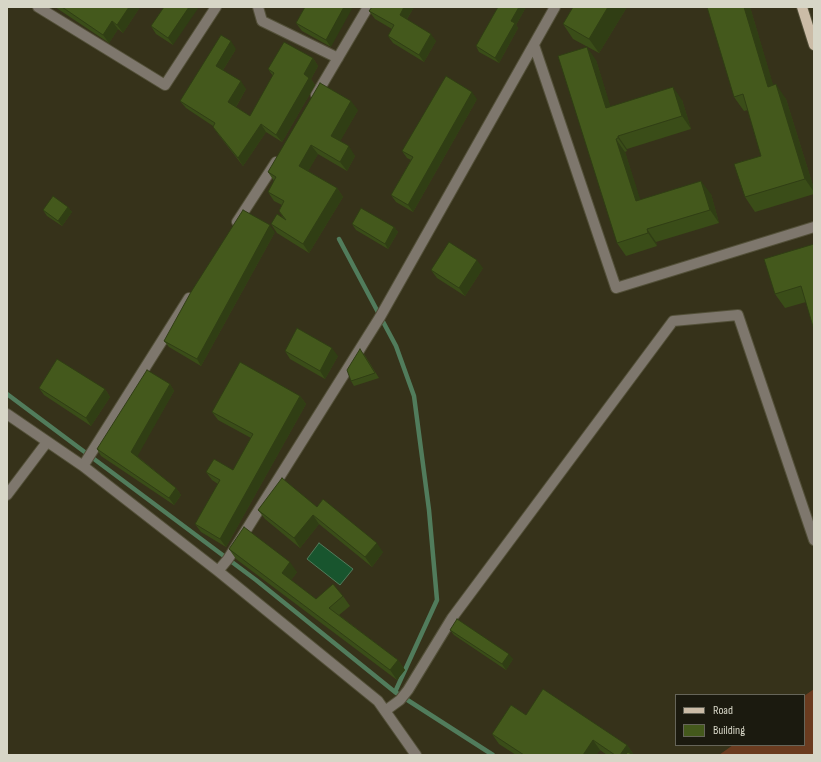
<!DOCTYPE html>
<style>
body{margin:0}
#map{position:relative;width:821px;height:762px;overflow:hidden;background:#36321a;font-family:"Sofia Sans Condensed",sans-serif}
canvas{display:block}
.frame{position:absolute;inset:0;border:8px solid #d7d6c7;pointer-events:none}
.legend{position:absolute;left:675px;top:694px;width:130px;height:52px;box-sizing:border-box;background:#1b1a0f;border:1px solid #666559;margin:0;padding:5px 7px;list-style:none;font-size:12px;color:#d7d6c7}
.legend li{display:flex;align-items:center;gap:8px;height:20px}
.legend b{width:20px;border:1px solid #666559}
</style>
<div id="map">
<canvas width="821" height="762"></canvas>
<div class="frame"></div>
<ul class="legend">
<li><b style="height:5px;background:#cbbca7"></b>Road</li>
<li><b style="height:11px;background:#44591c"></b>Building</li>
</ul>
</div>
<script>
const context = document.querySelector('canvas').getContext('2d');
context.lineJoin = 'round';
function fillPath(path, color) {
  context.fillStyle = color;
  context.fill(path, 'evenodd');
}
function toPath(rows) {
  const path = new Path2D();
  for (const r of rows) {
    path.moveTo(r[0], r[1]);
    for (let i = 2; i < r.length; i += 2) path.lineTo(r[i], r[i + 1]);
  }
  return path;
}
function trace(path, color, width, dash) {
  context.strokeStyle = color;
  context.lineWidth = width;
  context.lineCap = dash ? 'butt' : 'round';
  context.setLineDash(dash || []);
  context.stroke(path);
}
const green = toPath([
 [814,689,814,755,719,755,733,745,804,745,804,696]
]);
const water = toPath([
 [319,543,353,569,340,585,307,559,319,543]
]);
const stream = toPath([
 [339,239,396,346,414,396,429,510,437,600,395,692],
 [7,394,256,580,395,692,493,755]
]);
const minor = toPath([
 [38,7,165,85,216,7],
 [258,7,262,21,338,58],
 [534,45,616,288,814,227],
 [316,95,368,7],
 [237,222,276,162],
 [7,414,83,466,218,571,378,701,416,755],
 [83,466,189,298],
 [7,495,47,442],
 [218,571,228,559,380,317,555,7],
 [385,711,400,700,408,690,452,618,673,321,738,315,814,540]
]);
const major = toPath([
 [802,7,814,45]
]);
const wall = toPath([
 [55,7,140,7,123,33,118,29,109,43],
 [164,7,173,45,156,34,151,26],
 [305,7,331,47,302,31,296,23],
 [372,7,414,7,407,19,436,41,424,62,393,43,388,36,392,29,375,19,369,11],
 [498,7,526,7,516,25,518,28,499,63,479,52,476,46],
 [573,7,627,7,599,53,573,39,563,24],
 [750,7,773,85,786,99,814,189,814,194,755,212,745,197,761,156,748,110,744,111,734,97],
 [236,49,223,70,246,89,236,107,250,116,273,76,268,69,313,58,318,66,311,79,315,85,282,142,266,132,243,166,218,134,213,127,213,126,186,108,180,101],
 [596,60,610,106,682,100,691,129,627,149,627,151,625,152,640,200,711,194,719,223,656,242,657,246,626,256,617,243],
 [477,99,413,212,396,202,391,195,411,160,407,158,402,151],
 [358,110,340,141,355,156,347,171,318,154,308,171,337,188,343,197,309,253,277,233,271,224,284,219,279,211,282,205,274,201,268,192,274,181,268,172],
 [68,207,72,212,62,226,47,216,43,210],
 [352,224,394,227,398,232,388,249,356,230],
 [275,232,201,366,169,347,164,341],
 [814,244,806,302,785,308,775,294],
 [483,268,465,296,437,278,431,270],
 [285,351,338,356,325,379,290,359],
 [364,354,379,378,354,386,351,381],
 [170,384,174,391,137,456,176,488,181,495,174,505,101,456,97,449],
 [39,388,105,389,110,397,91,426,44,395],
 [300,396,306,404,226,547,201,532,195,524,218,484,212,480,206,472,233,470,251,438,218,420,212,412],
 [317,507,383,552,372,567,319,524,300,548,265,519,258,510],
 [229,549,297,572,291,580,316,599,343,596,350,606,339,615,398,660,405,670,397,680,236,559],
 [450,630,513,659,506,670,454,635],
 [526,715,627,745,634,755,607,755,600,750,596,755,516,755,499,744,492,734]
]);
const shadedWall = toPath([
 [129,7,140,7,123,33,117,25],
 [189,7,199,7,173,45,168,38],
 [344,7,353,7,331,47,326,40],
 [404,7,414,7,405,22,400,15],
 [519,7,526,7,516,25,518,28,499,63,495,58,511,21],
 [608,7,627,7,599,53,589,39],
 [744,7,750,7,778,101,768,87],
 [112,21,118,29,109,43,103,35],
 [431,34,436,41,424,62,419,55],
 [231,41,236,49,221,73,216,66],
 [587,47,596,60,615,121,606,108],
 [313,58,318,66,311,79,315,85,282,142,276,135,304,74],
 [241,81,246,89,234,110,228,102],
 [776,84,786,99,814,189,814,192,805,179],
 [673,87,682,100,691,129,682,116],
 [472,92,477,99,413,212,408,205],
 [351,101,358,110,338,145,331,136],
 [261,124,266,132,243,166,238,158],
 [618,136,627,149,627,151,618,138],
 [616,139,625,152,645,214,636,201],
 [311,145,318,154,306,175,299,166],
 [349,146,355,156,347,171,340,162],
 [701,181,711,194,719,223,710,210],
 [337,188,343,197,309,253,303,244],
 [68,207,72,212,62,226,58,221],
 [270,225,275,232,201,366,197,359],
 [394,227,398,232,388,249,385,244],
 [647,229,656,242,657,246,648,233],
 [477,260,483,268,465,296,459,288],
 [332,348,338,356,325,379,320,371],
 [170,384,174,391,136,459,131,452],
 [105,389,110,397,91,426,86,418],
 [300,396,306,404,226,547,220,539],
 [176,488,181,495,174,505,169,498],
 [313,515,319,524,300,548,294,538],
 [377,543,383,552,372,567,365,557],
 [290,562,297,572,289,583,282,573],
 [509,654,513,659,506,670,502,664],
 [398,660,405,670,397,680,390,670],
 [593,740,600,750,596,755,583,755],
 [627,745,634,755,620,755]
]);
const building = toPath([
 [62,7,129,7,117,25,112,21,103,35,62,7],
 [164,7,189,7,168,38,151,26,164,7],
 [305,7,344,7,326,40,296,23,305,7],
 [372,7,404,7,400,15,431,34,419,55,388,36,394,25,369,11,372,7],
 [498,7,519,7,511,21,515,23,495,58,476,46,498,7],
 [573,7,608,7,589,39,563,24,573,7],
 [707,7,744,7,768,87,776,84,805,179,745,197,734,164,761,156,743,94,734,97,707,7],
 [221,35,231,41,216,66,241,81,228,102,250,116,274,73,268,69,284,42,313,58,304,74,309,78,276,135,261,124,238,158,213,127,215,123,180,101,221,35],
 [587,47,606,108,673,87,682,116,618,136,618,138,616,139,636,201,701,181,710,210,647,229,648,233,617,243,558,56,587,47],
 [446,76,472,92,408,205,391,195,413,157,402,151,446,76],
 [320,83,351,101,331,136,349,146,340,162,311,145,299,166,337,188,303,244,271,224,277,214,286,220,279,211,284,201,268,192,276,177,268,172,320,83],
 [53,196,68,207,58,221,43,210,53,196],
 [361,208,394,227,385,244,352,224,361,208],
 [243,210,270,225,197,359,164,341,191,292,243,210],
 [449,242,477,260,459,288,431,270,449,242],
 [814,244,814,330,801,286,775,294,764,259,814,244],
 [297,328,332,348,320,371,285,351,297,328],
 [360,349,375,373,351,381,347,370,360,349],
 [57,359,105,389,86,418,39,388,57,359],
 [240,362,300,396,220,539,195,524,220,480,206,472,214,459,233,470,253,434,212,412,240,362],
 [147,370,170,384,131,452,176,488,169,498,97,449,147,370],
 [282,478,317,507,323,499,377,543,365,557,313,515,294,538,258,510,282,478],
 [244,527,290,562,282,573,316,599,333,584,343,596,329,608,398,660,390,670,229,549,244,527],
 [457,619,509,654,502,664,450,630,457,619],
 [543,689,627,745,620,755,615,755,593,740,583,755,524,755,492,734,511,705,526,715,543,689],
 [628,752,633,755,625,755,628,752]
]);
fillPath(green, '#6a3b1f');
fillPath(water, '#18552e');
trace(water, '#517c5c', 1);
trace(stream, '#517c5c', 4.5);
trace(minor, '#535039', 12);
trace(major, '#535039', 12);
trace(minor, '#7e776d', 10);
trace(major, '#cbbca7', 10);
fillPath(wall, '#3a4d18');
fillPath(shadedWall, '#303e14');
fillPath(building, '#44591c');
trace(building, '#303e14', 1);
</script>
